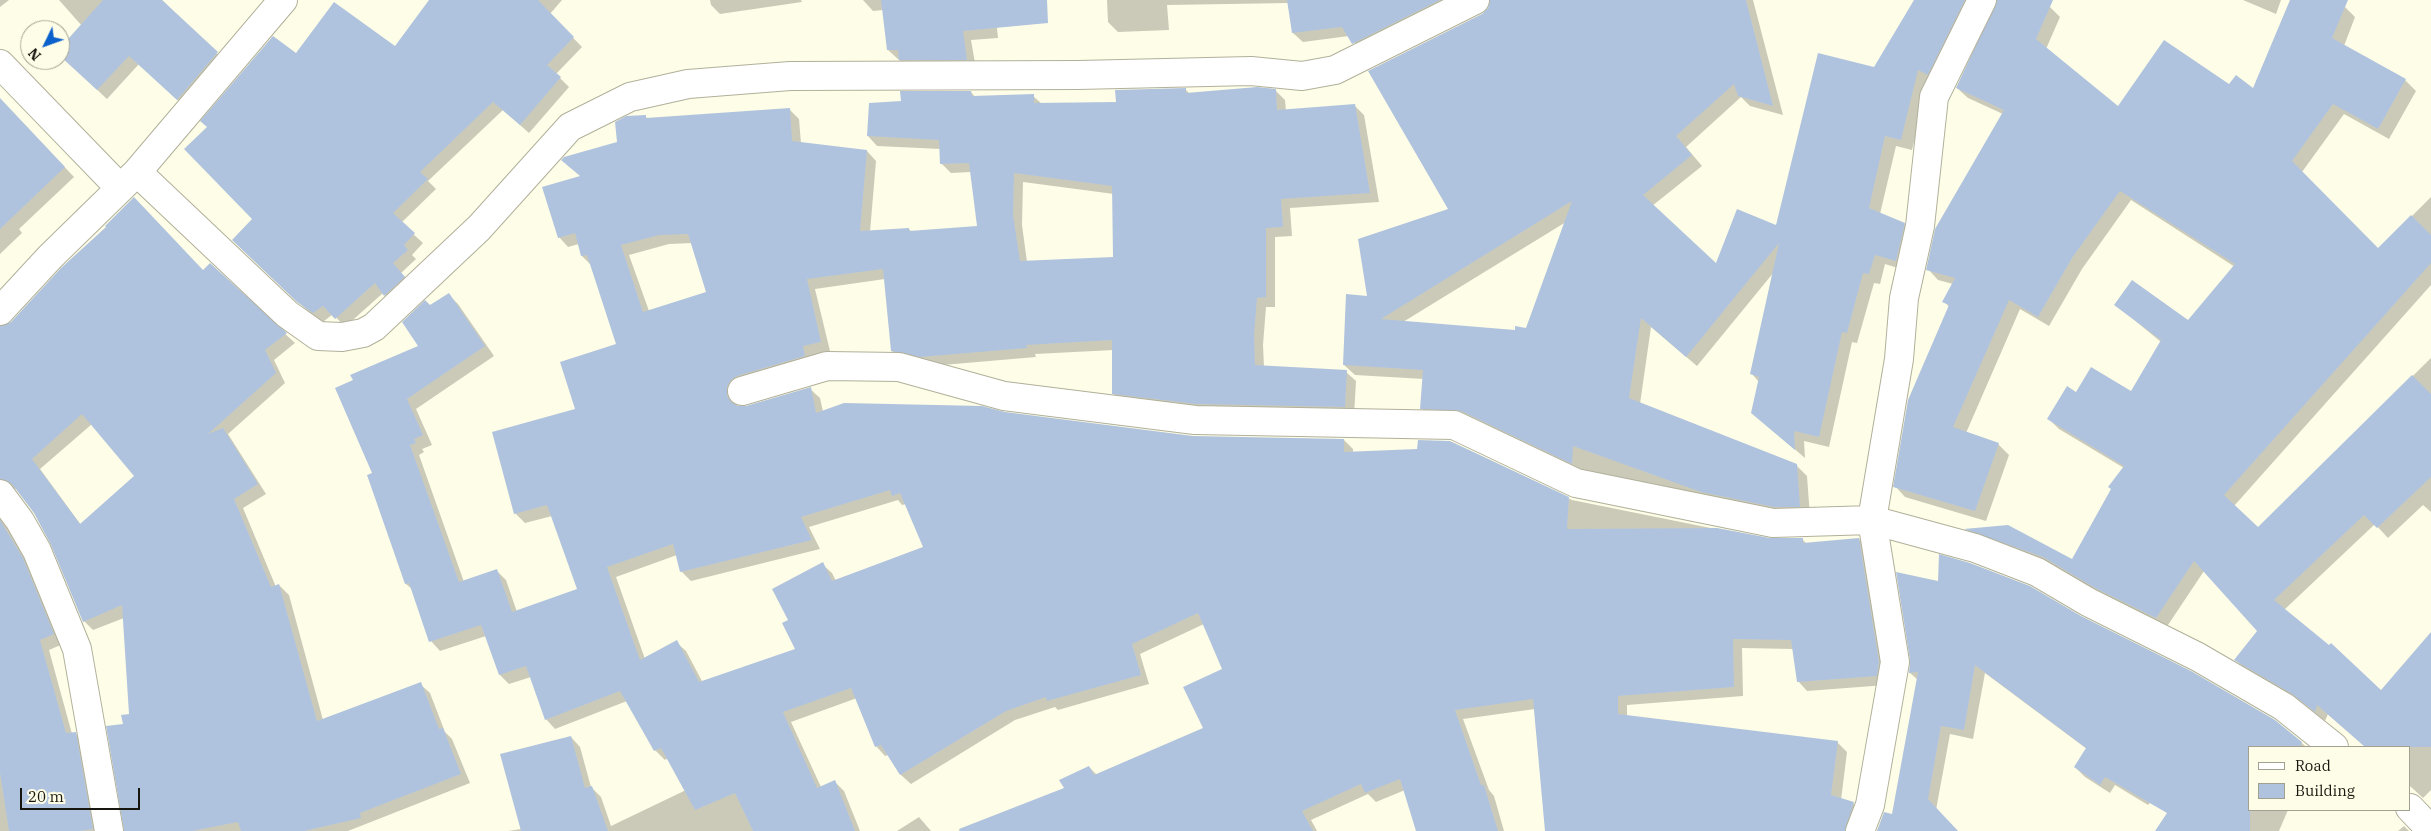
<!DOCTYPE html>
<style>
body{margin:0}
#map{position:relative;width:2431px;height:831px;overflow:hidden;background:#fefde7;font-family:"IBM Plex Serif",serif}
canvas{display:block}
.legend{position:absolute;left:2248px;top:746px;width:162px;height:65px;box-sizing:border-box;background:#fefde7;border:1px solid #a2a191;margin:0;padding:6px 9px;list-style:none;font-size:15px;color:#17160f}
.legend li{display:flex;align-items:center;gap:10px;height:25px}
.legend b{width:25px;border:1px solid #a2a191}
.north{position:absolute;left:20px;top:20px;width:50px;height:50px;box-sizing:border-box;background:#fefde7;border:1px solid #a2a191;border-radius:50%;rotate:228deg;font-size:14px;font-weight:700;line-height:20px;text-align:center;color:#17160f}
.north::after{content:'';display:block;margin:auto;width:18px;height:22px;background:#0a61cb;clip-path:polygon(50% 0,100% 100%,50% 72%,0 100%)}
.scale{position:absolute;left:20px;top:788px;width:120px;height:22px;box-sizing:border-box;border:2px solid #17160f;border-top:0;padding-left:6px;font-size:15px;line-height:18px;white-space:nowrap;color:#17160f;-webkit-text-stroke:4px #fefde7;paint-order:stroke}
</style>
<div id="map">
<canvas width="2431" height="831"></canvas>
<ul class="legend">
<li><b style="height:6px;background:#fff"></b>Road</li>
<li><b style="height:14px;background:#b0c3de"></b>Building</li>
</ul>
<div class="north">N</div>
<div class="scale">20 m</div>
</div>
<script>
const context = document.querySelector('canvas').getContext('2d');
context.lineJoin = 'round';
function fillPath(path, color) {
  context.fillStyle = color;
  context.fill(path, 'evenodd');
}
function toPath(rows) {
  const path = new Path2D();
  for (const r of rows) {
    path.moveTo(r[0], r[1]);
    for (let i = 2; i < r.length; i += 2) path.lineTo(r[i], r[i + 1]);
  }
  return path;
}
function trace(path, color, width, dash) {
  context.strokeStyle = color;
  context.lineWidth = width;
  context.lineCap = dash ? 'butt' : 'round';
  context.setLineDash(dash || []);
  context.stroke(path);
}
const shadow = toPath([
 [0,0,9,0,0,7],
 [59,0,162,0,226,63,187,109,139,64,107,99,60,55,60,50,82,26],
 [430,0,562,0,550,14,582,47,556,74,569,87,529,133,503,110,428,181,436,189,401,223,423,243,412,255,416,259,401,273,413,286,394,304,383,293,345,327,333,314,323,322,308,311,242,249,254,219,208,128,296,55,395,48],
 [710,0,801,0,802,2,720,14,711,5],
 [863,0,1009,0,997,28,998,38,971,40,976,69,909,69,888,50,883,10,873,11],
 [1107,0,1470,0,1363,53,1349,36,1303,42,1293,33,1289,3,1167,5,1169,30,1118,32,1108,22],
 [1500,0,1753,0,1783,115,1750,106,1741,97,1686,147,1702,166,1652,206,1716,265,1777,226,1916,0,1981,0,1929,80,1912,150,1896,146,1880,214,1904,224,1914,235,1907,271,1885,264,1880,284,1874,283,1857,343,1852,342,1829,447,1804,441,1805,458,1764,423,1759,382,1752,374,1774,272,1697,366,1651,327,1640,404,1796,465,1807,476,1810,517,1593,478,1432,419,1421,408,1424,379,1355,375,1344,365,1369,297,1450,210,1483,15],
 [1566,222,1526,329,1516,332,1403,322],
 [1999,0,2035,0,2050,7,2060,17,2046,49,2119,108,2229,86,2254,90,2291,0,2330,0,2345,7,2355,17,2344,46,2405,80,2416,91,2389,139,2344,114,2302,172,2378,250,2431,197,2431,285,2234,506,2258,529,2431,358,2431,512,2423,505,2388,538,2375,524,2284,610,2381,691,2431,634,2431,790,2423,798,2410,786,2410,747,2366,747,2328,714,2325,721,2304,704,2246,670,2236,660,2259,631,2204,571,2166,628,1976,539,1967,530,2073,560,2124,468,2059,429,2049,419,2077,394,2131,393,2161,342,2116,305,2188,322,2235,267,2131,200,2082,269,2049,326,2020,309,1966,433,1998,444,2009,455,1986,521,1905,497,1895,486,1949,307,1944,301,1953,284,1938,280,1928,269,2003,114,1968,98,1957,88],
 [2243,0,2281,0,2276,14],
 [1185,89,1190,94,1275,90,1285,100,1286,111,1355,106,1364,115,1379,202,1290,208,1292,236,1275,237,1275,307,1266,307,1263,345,1264,367,1346,372,1356,381,1354,416,1122,403,1113,393,1114,350,1035,354,1036,357,931,366,901,360,892,351,885,279,815,289,830,351,812,356,813,366,736,397,736,407,746,407,810,389,820,398,823,412,1004,413,1193,437,1344,440,1353,449,1353,453,1418,450,1450,442,1572,500,1770,540,1802,539,1807,544,1859,539,1868,549,1886,685,1807,691,1798,681,1793,649,1742,648,1743,696,1627,705,1627,717,1837,742,1847,752,1841,800,1854,804,1863,813,1857,831,1546,831,1535,709,1463,719,1489,790,1494,796,1504,831,1417,831,1405,790,1376,802,1368,794,1311,820,1317,831,958,831,1066,788,1089,767,1097,775,1204,728,1223,669,1204,624,1140,654,1149,684,1058,710,1055,707,1015,720,911,784,901,775,888,755,885,756,876,746,857,698,791,722,821,787,835,782,844,791,860,831,508,831,521,829,571,737,580,747,591,787,601,797,611,826,686,790,668,758,665,760,655,750,627,701,555,729,546,719,531,677,509,684,500,675,486,636,440,651,431,641,413,590,406,584,368,476,373,474,420,347,431,307,449,295,458,304,494,356,416,409,432,445,422,449,424,452,419,455,464,582,497,571,506,580,517,612,579,590,552,516,525,523,515,513,618,344,591,265,582,256,579,244,568,247,559,237,581,177,645,116,648,119,790,110,799,119,801,143,867,151,876,161,870,232,909,229,912,232,978,227,971,172,951,173,941,163,941,149,877,146,868,136,902,102,971,92,975,97,1033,96,1042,104,1117,103],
 [1023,182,1114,194,1114,258,1027,262,1022,225],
 [692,243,707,293,649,311,629,255,669,244],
 [898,500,902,505,906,504,924,547,836,581,832,573,822,564,790,621,797,649,703,683,686,651,676,642,645,659,616,577,677,555,681,571,691,581,820,549,809,527],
 [23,123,74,177,19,229,22,233,0,254,0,127],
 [210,264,295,343,274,360,285,383,228,434,266,494,243,508,276,587,279,585,289,595,323,720,420,684,430,693,445,732,452,739,470,783,348,831,125,831,124,725,130,715,124,618,93,630,84,621,53,544,35,513,17,489,8,488,0,491,0,336,203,271],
 [92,424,135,476,81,525,40,469],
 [0,517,32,569,63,644,49,650,72,734,75,733,85,743,100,831,0,831],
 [1898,573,2302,743,2306,747,2250,747,2250,810,2288,810,2279,831,2157,831,2207,746,2148,805,2115,785,2110,793,2085,777,2075,767,2087,749,1985,673,1973,739,1950,734,1936,810,1958,831,1877,831,1885,813,1893,815,1918,680,1910,673,1912,659],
 [919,817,931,831,897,831],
 [2404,826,2409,831,2398,831]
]);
const building = toPath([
 [103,0,162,0,218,52,177,100,129,56,97,90,60,56,60,48],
 [429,0,538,0,574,37,547,65,561,77,520,125,493,102,420,172,428,179,393,213,415,233,404,245,408,250,393,263,405,277,384,296,375,283,335,319,323,306,313,313,297,302,232,240,252,219,184,149,207,127,200,121,273,36,296,53,334,2,395,46],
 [881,0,1047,0,1048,23,963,31,967,60,899,60,898,50,887,50],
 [1287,0,1440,0,1352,44,1342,27,1292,33],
 [1490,0,1746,0,1773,106,1738,96,1734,84,1676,136,1692,155,1643,195,1716,263,1737,209,1776,225,1818,53,1874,67,1914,0,1965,0,1928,75,1918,70,1901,140,1885,136,1869,208,1905,223,1896,261,1875,255,1869,274,1863,273,1847,333,1842,332,1819,437,1794,431,1795,450,1751,413,1759,377,1750,374,1779,243,1686,357,1641,318,1629,398,1797,464,1800,507,1774,507,1701,492,1573,446,1572,464,1461,411,1420,409,1423,370,1343,365,1346,294,1367,296,1358,239,1448,209,1368,71,1482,14,1488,8],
 [1572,201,1526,328,1515,326,1515,330,1381,319],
 [1997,0,2053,0,2036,39,2118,106,2164,40,2229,84,2236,75,2253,88,2290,0,2348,0,2332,38,2406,79,2378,129,2333,104,2292,161,2378,248,2411,215,2431,235,2431,263,2224,495,2258,527,2412,375,2431,394,2431,477,2377,528,2364,515,2274,600,2329,645,2331,643,2381,690,2431,632,2431,747,2365,747,2317,705,2315,712,2292,694,2234,660,2257,631,2194,561,2156,618,2095,588,2043,557,1964,529,2008,525,2072,559,2111,489,2108,487,2124,466,2047,419,2067,386,2076,392,2091,367,2131,391,2161,340,2114,305,2132,280,2188,320,2235,264,2120,191,2072,258,2038,317,2009,300,1953,427,1999,443,1975,511,1893,487,1908,400,1949,305,1942,302,1955,278,1926,270,1935,229,2004,110,1956,88],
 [1257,87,1276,89,1277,110,1355,104,1370,193,1281,199,1283,227,1266,228,1266,297,1257,298,1254,335,1255,365,1347,370,1345,407,1196,404,1112,394,1112,340,1026,345,1027,348,920,357,891,351,883,269,807,279,821,342,803,346,805,356,737,376,731,380,727,387,727,396,731,402,738,406,746,406,811,387,816,413,844,403,982,406,1005,412,1193,436,1344,439,1344,452,1417,449,1418,440,1450,441,1569,497,1567,529,1717,528,1770,538,1803,538,1803,543,1859,538,1879,662,1877,676,1797,682,1791,640,1733,639,1734,687,1618,696,1618,714,1838,741,1831,795,1854,802,1845,831,1545,831,1533,699,1455,710,1481,785,1484,785,1498,831,1416,831,1400,779,1365,793,1361,784,1302,811,1313,831,960,831,959,829,1064,788,1059,780,1089,766,1094,775,1203,728,1183,687,1222,669,1198,613,1132,644,1141,675,1047,701,1046,697,1006,711,900,775,881,745,875,747,851,688,783,712,817,788,835,780,855,831,753,831,735,793,695,810,661,748,654,751,620,691,545,720,526,666,499,675,481,625,429,642,409,583,405,584,367,475,372,473,335,388,353,380,350,375,418,346,402,322,425,300,430,305,449,293,485,346,407,399,423,435,414,439,416,443,410,445,459,582,497,569,512,612,577,589,547,505,514,514,492,432,575,409,560,362,616,344,587,255,581,256,575,233,558,238,542,187,580,176,561,160,564,157,617,142,615,122,626,116,646,115,646,118,790,108,792,141,867,150,860,231,909,228,909,231,977,226,969,163,940,164,939,140,867,136,869,103,901,101,900,91,971,91,972,96,1034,94,1034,103,1116,102,1115,90,1186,88,1186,93],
 [1014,173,1112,186,1113,257,1020,261,1013,215],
 [688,234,706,292,643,312,621,245,659,235],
 [890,490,892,496,900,493,923,547,832,581,823,562,772,589,788,620,782,623,795,649,699,682,677,640,640,660,607,567,673,544,680,572,812,540,801,517],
 [0,98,65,167,0,229],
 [134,197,203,270,210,263,287,333,265,350,276,373,208,434,223,428,258,484,234,499,271,587,279,584,317,721,421,682,439,729,443,728,461,774,360,813,361,818,304,831,241,831,238,822,192,831,124,831,106,726,123,724,121,715,129,714,122,605,83,622,51,545,34,513,12,484,0,479,0,326,11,322,61,268,106,227,105,226],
 [82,414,134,476,80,524,32,459],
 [0,520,23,558,54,634,40,640,66,733,76,732,93,829,79,831,9,831,0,773],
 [1939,554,1970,563,2030,586,2081,616,2191,671,2275,720,2302,742,2300,747,2250,747,2250,831,2155,831,2167,813,2105,777,2100,785,2074,767,2086,748,1975,665,1964,730,1941,726,1928,799,1958,831,1877,831,1884,812,1892,814,1918,672,1909,673,1910,660,1896,572,1938,581],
 [571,736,585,788,592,786,608,831,521,831,500,754]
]);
const street = toPath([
 [0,64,120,188],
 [137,172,287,314,318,336,342,337,363,333,374,327,479,228,570,127,630,97,688,84,790,76,1078,75,1251,71,1302,76,1335,70,1475,0],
 [0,311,50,257,137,172,283,0],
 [742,391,827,366,899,367,1004,396,1195,420,1454,425,1576,483,1773,523,1872,520,1975,548,2037,572,2088,602,2198,657,2284,707,2334,747],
 [0,494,20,521,37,551,77,649,109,831],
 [2410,808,2431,830],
 [1860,831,1870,805,1895,662,1872,520,1899,359,1904,298,1920,226,1934,97,1982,0]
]);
fillPath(shadow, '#0003');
fillPath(building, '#b0c3de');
trace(street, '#b1b09b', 30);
trace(street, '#fff', 28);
</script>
